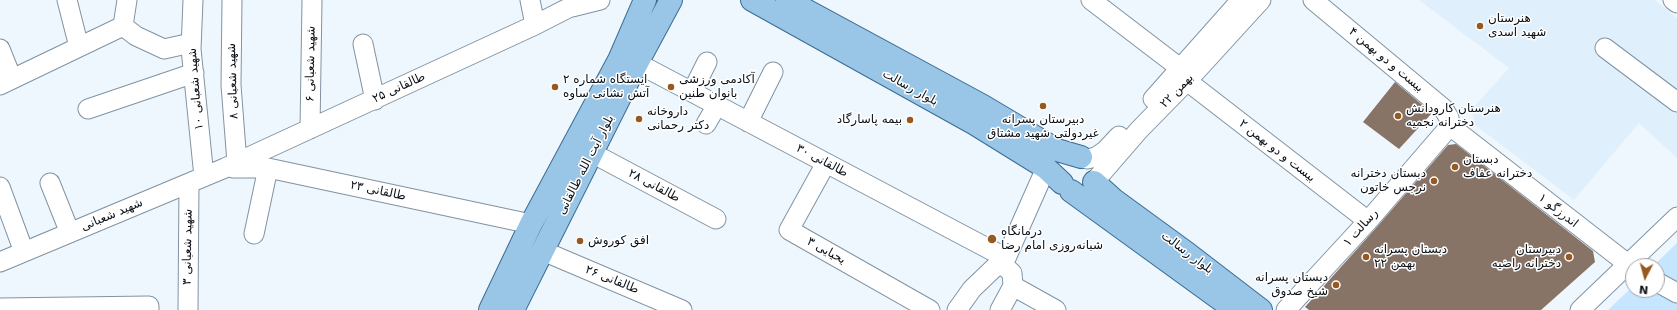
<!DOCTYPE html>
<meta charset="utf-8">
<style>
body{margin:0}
#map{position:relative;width:1677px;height:310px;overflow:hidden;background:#eff7fe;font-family:"DejaVu Sans",sans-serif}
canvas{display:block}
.north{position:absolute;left:1625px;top:258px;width:40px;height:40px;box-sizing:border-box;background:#fff;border:1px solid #9d9fa2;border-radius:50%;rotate:186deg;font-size:11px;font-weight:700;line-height:16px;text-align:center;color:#0a1016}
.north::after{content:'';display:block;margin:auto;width:14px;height:18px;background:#985921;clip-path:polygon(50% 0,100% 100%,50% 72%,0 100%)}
</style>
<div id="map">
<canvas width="1677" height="310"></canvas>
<div class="north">N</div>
</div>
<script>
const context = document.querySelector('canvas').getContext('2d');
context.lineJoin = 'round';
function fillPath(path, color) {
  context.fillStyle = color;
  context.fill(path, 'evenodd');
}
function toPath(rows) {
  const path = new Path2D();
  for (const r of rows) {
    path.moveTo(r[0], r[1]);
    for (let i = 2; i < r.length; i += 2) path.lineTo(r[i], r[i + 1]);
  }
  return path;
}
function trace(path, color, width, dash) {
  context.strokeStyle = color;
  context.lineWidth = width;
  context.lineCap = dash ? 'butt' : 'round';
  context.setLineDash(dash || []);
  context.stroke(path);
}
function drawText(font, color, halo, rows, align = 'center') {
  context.font = font + ' "DejaVu Sans",Cairo,sans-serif';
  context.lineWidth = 3;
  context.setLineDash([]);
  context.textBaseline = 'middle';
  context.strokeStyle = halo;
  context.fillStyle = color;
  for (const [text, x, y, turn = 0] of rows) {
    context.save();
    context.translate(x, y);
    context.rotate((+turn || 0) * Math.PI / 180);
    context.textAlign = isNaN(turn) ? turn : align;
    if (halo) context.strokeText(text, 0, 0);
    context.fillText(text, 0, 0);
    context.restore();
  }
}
const built = toPath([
 [1419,0,1655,0,1677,18,1677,158,1639,123,1574,200,1474,124,1472,109,1509,68]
]);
const green = toPath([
 [1677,243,1677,310,1608,310,1633,286,1633,290,1657,290,1657,266,1653,266]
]);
const building = toPath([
 [1395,82,1432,113,1399,149,1363,122],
 [1456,144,1593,251,1595,262,1541,310,1309,310,1305,307,1376,228,1448,145]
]);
const minor = toPath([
 [67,0,79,47],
 [193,0,191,49,204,177],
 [232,0,231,85,237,163],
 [530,0,535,25],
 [1091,0,1180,68],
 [1313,0,1443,108,1449,118,1450,126],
 [1673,0,1677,3],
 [572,7,600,0],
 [123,26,136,36,164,49,191,43],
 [123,26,127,0],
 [363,44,375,100],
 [1605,48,1677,102],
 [0,49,12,79],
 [637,63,1006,258],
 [1187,81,1368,221],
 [0,85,123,26],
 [692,92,707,62],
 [1153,99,1241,0],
 [88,109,194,73],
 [748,122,773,72],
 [706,124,717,105],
 [1450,126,1633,268],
 [310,129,312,0],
 [592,153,716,219],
 [1087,159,1096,157,1106,150,1119,136],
 [826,163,789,230,930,310],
 [233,168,268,168,531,224],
 [1094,182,1139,130,1187,81,1261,0],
 [50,183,70,233],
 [0,187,24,252],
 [254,234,268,168],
 [543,251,682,310],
 [0,262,225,168,535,25,584,0],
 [1657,282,1677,293],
 [1013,286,1056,310],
 [0,308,149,306,149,310],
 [188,310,189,183],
 [957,310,972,289,995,267,1003,265],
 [1000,310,1013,286,1012,273,1003,265,1046,168],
 [1286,310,1368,221,1450,126],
 [1580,310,1677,217]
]);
const major = toPath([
 [752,0,975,124,1046,168,1062,183],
 [787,0,983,106,1057,150,1081,157],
 [1094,182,1114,200,1188,254,1261,310],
 [1071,191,1235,310],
 [490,310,531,224,619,60,645,0],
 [513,310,636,65,671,0]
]);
const markers = [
 [1480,26,4,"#985921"],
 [555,87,4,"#985921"],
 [671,87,4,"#985921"],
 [1043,106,4,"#985921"],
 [1398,116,4,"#985921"],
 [639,119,4,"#985921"],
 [910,120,4,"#985921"],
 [1455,167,4,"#985921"],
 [1434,181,4,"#985921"],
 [992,239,5,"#985921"],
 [580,241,4,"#985921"],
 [1366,257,4,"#985921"],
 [1569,257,4,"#985921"],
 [1336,285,4,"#985921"]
];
const poiNames = [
 ["هنرستان",1488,19],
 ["شهید اسدی",1488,33],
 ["ایستگاه شماره ۲",563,80],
 ["آتش نشانی ساوه",563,94],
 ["آکادمی ورزشی",679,80],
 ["بانوان طنین",679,94],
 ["هنرستان کارودانش",1406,109],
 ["دخترانه نجمیه",1406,123],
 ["داروخانه",647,112],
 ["دکتر رحمانی",647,126],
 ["بیمه پاسارگاد",902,120,"right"],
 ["دبیرستان پسرانه",1043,120,"center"],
 ["غیردولتی شهید مشتاق",1043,134,"center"],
 ["دبستان",1463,160],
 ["دخترانه عفاف",1463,174],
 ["دبستان دخترانه",1426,174,"right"],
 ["نرجس خاتون",1426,188,"right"],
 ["درمانگاه",1001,232],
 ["شبانه‌روزی امام رضا",1001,246],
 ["افق کوروش",588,241],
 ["دبستان پسرانه",1374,250],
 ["۲۲ بهمن",1374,264],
 ["دبیرستان",1561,250,"right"],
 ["دخترانه راضیه",1561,264,"right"],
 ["دبستان پسرانه",1328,278,"right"],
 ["شیخ صدوق",1328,292,"right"]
];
const streetNames = [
 ["بیست و دو بهمن ۴",1386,60,40],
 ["شهید شعبانی ۶",311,64,-89],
 ["شهید شعبانی ۸",233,81,-92],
 ["طالقانی ۲۵",399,88,-25],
 ["بلوار رسالت",910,88,29],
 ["شهید شعبانی ۱۰",196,89,-95],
 ["۲۲ بهمن",1177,91,-46],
 ["بیست و دو بهمن ۲",1277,151,38],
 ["طالقانی ۳۰",822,161,28],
 ["بلوار آیت الله طالقانی",586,165,-63],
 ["طالقانی ۲۸",654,186,28],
 ["طالقانی ۲۳",378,191,12],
 ["اندرزگو ۱",1558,211,38],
 ["شهید شعبانی",112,215,-23],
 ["رسالت ۱",1361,228,-48],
 ["شهید شعبانی ۳",188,247,-89],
 ["یحیایی ۳",826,251,29],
 ["بلوار رسالت",1187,253,37],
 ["طالقانی ۲۶",612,280,22]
];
fillPath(built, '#dfeffc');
fillPath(green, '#c6e5fe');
fillPath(building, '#877466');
trace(minor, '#8193a2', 21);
trace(major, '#3b6c93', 24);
trace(minor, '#fff', 19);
trace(major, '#99c5e6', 22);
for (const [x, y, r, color] of markers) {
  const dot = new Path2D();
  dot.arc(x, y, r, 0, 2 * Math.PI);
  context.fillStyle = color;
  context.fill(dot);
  trace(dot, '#fff', 1.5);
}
drawText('12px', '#0a1016', '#fff', poiNames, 'left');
drawText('12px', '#0a1016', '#fff', streetNames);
</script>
